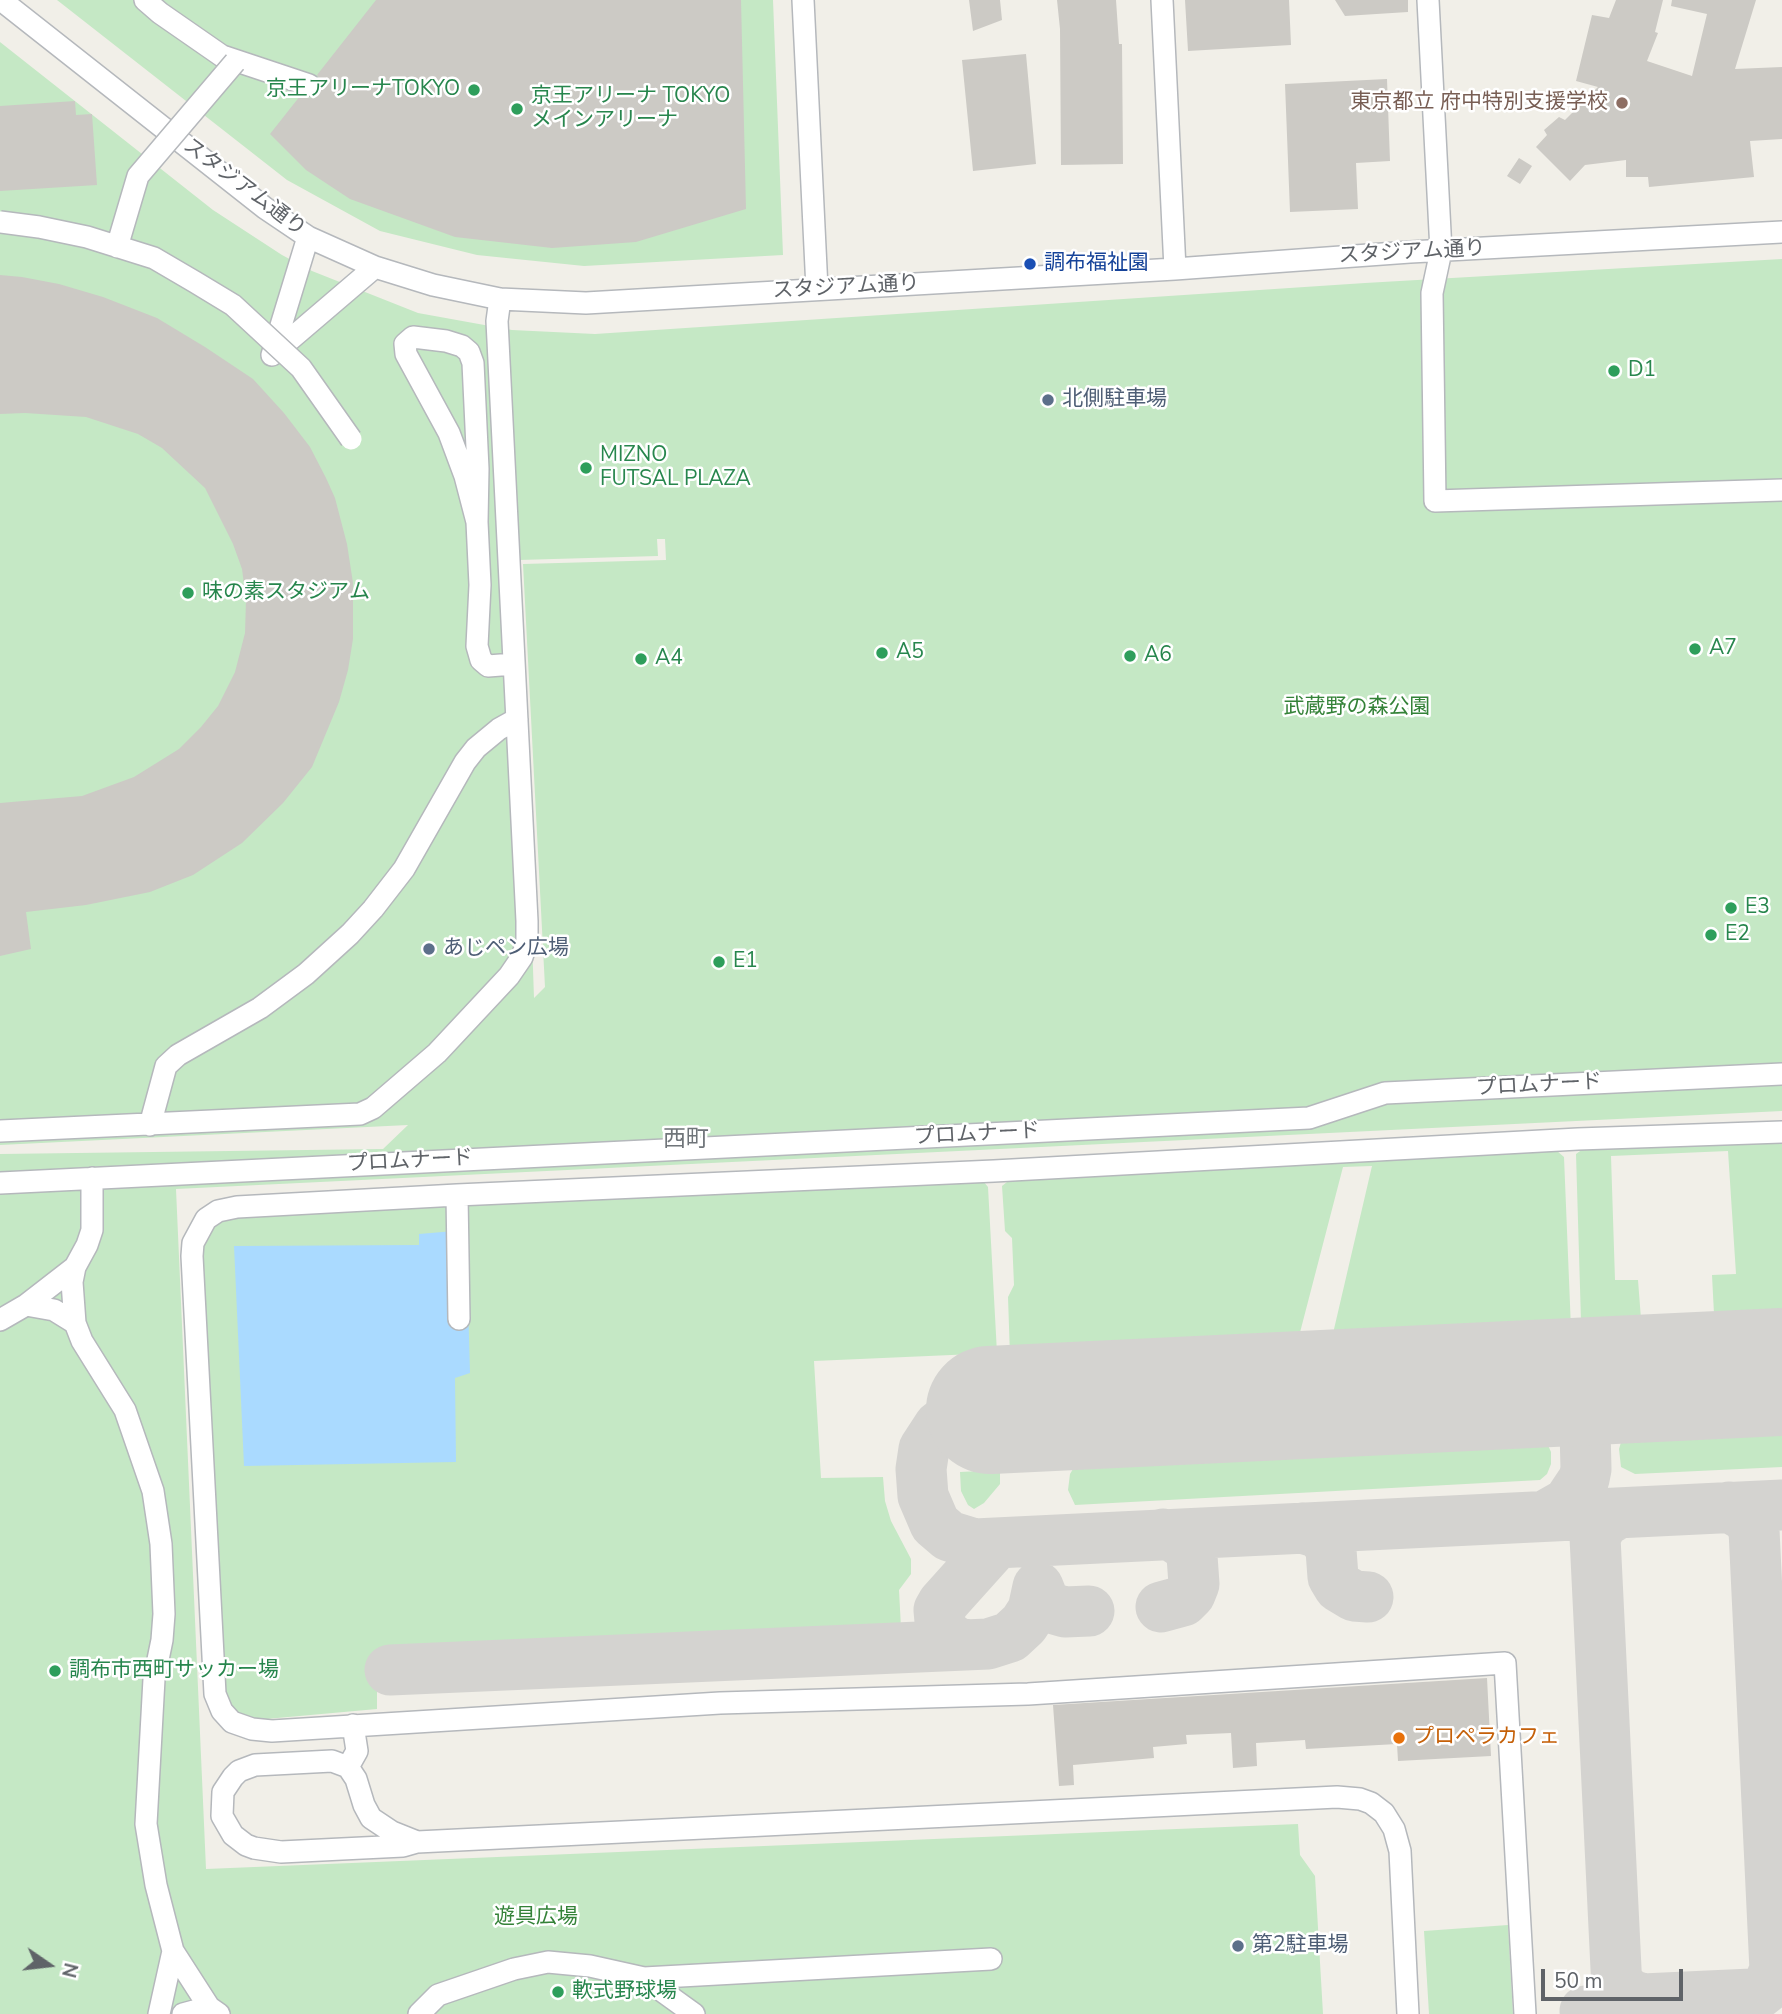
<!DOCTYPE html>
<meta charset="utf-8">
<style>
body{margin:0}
#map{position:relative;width:1782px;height:2014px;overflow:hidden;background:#f1efe8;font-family:"Nunito Sans",sans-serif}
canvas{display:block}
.north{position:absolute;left:14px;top:1930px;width:70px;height:70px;-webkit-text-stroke:5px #fff;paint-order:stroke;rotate:104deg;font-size:19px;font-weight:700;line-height:28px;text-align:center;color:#5f6368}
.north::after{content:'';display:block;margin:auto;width:24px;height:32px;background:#5f6368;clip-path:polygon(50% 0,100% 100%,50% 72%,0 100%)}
.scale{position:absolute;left:1541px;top:1969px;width:142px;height:32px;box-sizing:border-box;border:4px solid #5f6368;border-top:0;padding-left:9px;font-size:21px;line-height:24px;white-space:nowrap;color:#5f6368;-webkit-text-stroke:5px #fff;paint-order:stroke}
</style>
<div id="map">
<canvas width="1782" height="2014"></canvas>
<div class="north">N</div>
<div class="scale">50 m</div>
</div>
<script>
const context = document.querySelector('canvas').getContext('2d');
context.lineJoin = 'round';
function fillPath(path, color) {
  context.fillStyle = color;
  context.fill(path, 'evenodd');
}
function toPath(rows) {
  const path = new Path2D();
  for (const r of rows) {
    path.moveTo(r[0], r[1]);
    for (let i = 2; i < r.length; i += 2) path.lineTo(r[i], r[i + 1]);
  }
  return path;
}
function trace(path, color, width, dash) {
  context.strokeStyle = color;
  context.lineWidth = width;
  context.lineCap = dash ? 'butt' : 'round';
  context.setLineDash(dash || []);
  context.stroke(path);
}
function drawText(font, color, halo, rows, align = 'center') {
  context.font = font + ' "Nunito Sans","Noto Sans JP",sans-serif';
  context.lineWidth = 5;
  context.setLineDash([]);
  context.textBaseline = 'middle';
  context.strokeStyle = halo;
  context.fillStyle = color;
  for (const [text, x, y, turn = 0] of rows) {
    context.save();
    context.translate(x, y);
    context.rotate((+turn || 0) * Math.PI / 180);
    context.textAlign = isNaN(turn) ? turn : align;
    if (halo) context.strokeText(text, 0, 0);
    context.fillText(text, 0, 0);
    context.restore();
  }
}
const green = toPath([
 [57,0,773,0,783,255,584,266,477,255,380,231,287,180],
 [0,42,213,210,282,255,312,271,418,313,512,330,595,334,1365,283,1782,259,1782,1111,176,1189,206,1869,1298,1824,1300,1855,1315,1876,1323,2014,0,2014,0,1154,383,1149,408,1125,0,1145],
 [657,539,665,539,666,560,523,564,545,987,534,998,519,560,658,556],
 [1782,1140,1782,1311,1714,1314,1712,1275,1736,1274,1728,1151,1611,1156,1615,1280,1638,1280,1641,1319,1581,1321,1576,1154,1583,1149],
 [1557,1151,1564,1157,1571,1329,1331,1342,1372,1166,1343,1167,1297,1344,1010,1356,1008,1297,1014,1285,1012,1238,1005,1231,1002,1186,1012,1178],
 [979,1176,988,1187,997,1353,814,1361,821,1478,883,1477,885,1501,891,1521,911,1559,911,1574,899,1590,901,1628,377,1654,377,1709,255,1720,237,1717,226,1706,194,1236,223,1206],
 [1782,1424,1782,1467,1635,1474,1621,1467,1619,1449,1622,1439,1636,1431],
 [1540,1438,1547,1443,1551,1452,1551,1464,1547,1474,1540,1480,1075,1505,1068,1490,1070,1474,1076,1464],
 [1000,1470,1000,1484,984,1503,974,1509,968,1505,961,1491,960,1472],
 [1508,1925,1513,2014,1429,2014,1424,1931]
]);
const water = toPath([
 [466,1230,470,1373,455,1378,456,1462,244,1466,234,1246,419,1245,419,1234]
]);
const taxiway = toPath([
 [1525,1384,1538,1386,1561,1397,1572,1408,1585,1430],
 [972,1412,954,1416,939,1426,924,1449,921,1469,923,1496,935,1524,949,1536,975,1544,1782,1505],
 [1545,1516,1568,1503,1584,1479,1586,1469,1585,1430,1593,1406,1611,1389,1632,1379],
 [1302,1528,1319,1533,1327,1542,1331,1550,1333,1577,1339,1587,1354,1596,1368,1597],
 [1038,1587,1044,1602,1051,1608,1065,1612,1089,1611],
 [1161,1607,1183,1601,1190,1594,1194,1584,1192,1556,1186,1545,1174,1537,1163,1534],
 [967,1645,958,1643,941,1633,939,1610,943,1603,996,1544],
 [390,1670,988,1644,1010,1637,1024,1624,1033,1610,1038,1587],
 [1618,1982,1628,1994,1643,1999,1752,1994,1759,1993,1768,1986,1775,1970,1754,1530,1747,1517,1729,1507],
 [1585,2011,1594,2010,1608,2003,1617,1989,1595,1537,1603,1522,1619,1513]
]);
const runway = toPath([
 [990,1410,1782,1372]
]);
const building = toPath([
 [376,0,741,0,746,209,636,242,552,248,455,237,350,199,306,170,270,134,300,96,311,98,318,94,322,83,317,75],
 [969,0,1000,0,1002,20,973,31],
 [1057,0,1116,0,1119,44,1122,44,1123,164,1061,165,1060,29],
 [1185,0,1289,0,1291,45,1188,51],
 [1335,0,1408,0,1408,12,1345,16],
 [1616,0,1663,0,1655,32,1658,33,1647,61,1692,76,1707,14,1671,6,1672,0,1756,0,1735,69,1782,67,1782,139,1750,141,1754,177,1649,187,1648,177,1626,177,1626,160,1585,165,1570,181,1536,147,1547,135,1544,130,1559,117,1565,120,1598,87,1576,81,1592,15,1609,18],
 [1026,54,1036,164,973,171,962,60],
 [1387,79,1390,161,1356,163,1358,209,1290,212,1285,84],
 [75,101,76,115,92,114,97,185,0,191,0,106],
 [1519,158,1532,166,1520,184,1507,176],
 [0,275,22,277,59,284,103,297,157,318,205,347,253,379,284,413,310,447,326,478,335,498,347,544,353,583,353,639,348,670,339,702,312,767,283,803,242,843,193,875,150,892,86,905,26,912,31,949,0,956,0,803,82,796,134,777,179,749,201,727,218,706,235,672,245,633,246,600,242,569,233,544,205,488,162,448,138,434,86,417,25,413,0,414],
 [1487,1678,1491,1756,1398,1761,1397,1744,1306,1749,1305,1740,1256,1743,1257,1766,1233,1768,1231,1733,1186,1735,1187,1744,1153,1747,1154,1758,1073,1765,1074,1785,1059,1786,1053,1705]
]);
const minor = toPath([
 [1,0,265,208,308,237,375,267,433,285,500,299,586,303,1175,269,1410,252,1782,232],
 [145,0,160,13,222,56,309,85],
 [803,0,817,289],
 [1162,0,1175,269],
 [1428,0,1441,251,1432,293,1435,501,1782,490],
 [272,355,375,267],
 [272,355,308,237],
 [477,522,465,476,449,433,406,354,405,344,413,337,446,341,462,346,469,352,473,363,478,469,477,522,480,585,477,646,481,660,488,666,514,664],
 [150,1125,166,1066,178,1055,260,1008,306,974,350,934,373,909,404,869,465,762,476,748,499,729,517,719],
 [0,1131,360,1114,373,1108,437,1053,509,976,522,957,527,942,527,921,497,321,500,299],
 [92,1178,92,1230,87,1245,75,1267,72,1282,75,1323,82,1341,125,1410,153,1491,161,1544,164,1614,162,1640,154,1679,146,1824,156,1885,173,1951,209,2007,219,2014],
 [0,1183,1309,1118,1385,1093,1782,1074],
 [457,1195,459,1319],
 [26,1305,75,1267],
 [0,1320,26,1305,54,1310,75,1323],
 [348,1767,357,1751,353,1725],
 [417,1842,392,1832,371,1818,364,1805,356,1779,348,1767,332,1761,255,1765,239,1771,233,1777,223,1792,222,1816,233,1835,246,1845,254,1848,281,1852,403,1846,417,1842,1337,1797,1360,1799,1371,1803,1384,1813,1394,1829,1400,1851,1408,2014],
 [644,1978,991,1959],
 [159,2014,173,1951],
 [183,2014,209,2007],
 [419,2014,438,1995,514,1969,548,1962,590,1966,644,1978,694,2014],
 [1525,2014,1505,1663,1028,1694,720,1703,272,1731,252,1729,232,1722,222,1711,215,1694,192,1256,193,1243,206,1219,218,1211,237,1207,457,1195,994,1171,1578,1139,1782,1132]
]);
const minorBridge = toPath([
 [0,222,39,227,87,237,154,258,195,282,233,305,301,368,351,439],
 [117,247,138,176,235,62]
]);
const markers = [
 [474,90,7,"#2e9e5b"],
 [1622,103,7,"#8d6e63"],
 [517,109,7,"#2e9e5b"],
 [1030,264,7,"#1a4fb4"],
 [1614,371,7,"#2e9e5b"],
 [1048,400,7,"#5c6f8a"],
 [586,468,7,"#2e9e5b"],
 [188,593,7,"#2e9e5b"],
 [1695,649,7,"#2e9e5b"],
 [882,653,7,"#2e9e5b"],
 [1130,656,7,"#2e9e5b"],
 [641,659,7,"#2e9e5b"],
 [1731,908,7,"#2e9e5b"],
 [1711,935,7,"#2e9e5b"],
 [429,949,7,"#5c6f8a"],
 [719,962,7,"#2e9e5b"],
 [55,1671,7,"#2e9e5b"],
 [1399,1738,7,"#e8710a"],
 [1238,1946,7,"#5c6f8a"],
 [558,1992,7,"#2e9e5b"]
];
const leisureNames = [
 ["京王アリーナTOKYO",460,90,"right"],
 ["京王アリーナ TOKYO",531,97],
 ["メインアリーナ",531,121],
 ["D1",1628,371],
 ["MIZNO",600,456],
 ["FUTSAL PLAZA",600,480],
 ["味の素スタジアム",202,593],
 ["A7",1709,649],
 ["A5",896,653],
 ["A6",1144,656],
 ["A4",655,659],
 ["E3",1745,908],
 ["E2",1725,935],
 ["E1",733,962],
 ["調布市西町サッカー場",69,1671],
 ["軟式野球場",572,1992]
];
const educationNames = [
 ["東京都立 府中特別支援学校",1608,103]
];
const streetNames = [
 ["スタジアム通り",244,188,37],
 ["スタジアム通り",1412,253,-3],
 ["スタジアム通り",846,288,-3],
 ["プロムナード",1539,1086,-3],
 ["プロムナード",977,1135,-3],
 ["プロムナード",410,1162,-3]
];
const transitNames = [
 ["調布福祉園",1044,264]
];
const serviceNames = [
 ["北側駐車場",1062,400],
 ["あじペン広場",443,949],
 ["第2駐車場",1252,1946]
];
const parkNames = [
 ["武蔵野の森公園",1357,708],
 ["遊具広場",536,1918]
];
const foodNames = [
 ["プロペラカフェ",1413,1738]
];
const neighbourhoodNames = [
 ["西町",686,1140]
];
fillPath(green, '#c5e8c5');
fillPath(water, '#aadaff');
trace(taxiway, '#d4d3d0', 51);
trace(runway, '#d4d3d0', 128);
fillPath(building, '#cccac5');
trace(minor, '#b5b8bc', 24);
trace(minor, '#fff', 21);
trace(minorBridge, '#b5b8bc', 24, []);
trace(minorBridge, '#fff', 21);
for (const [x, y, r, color] of markers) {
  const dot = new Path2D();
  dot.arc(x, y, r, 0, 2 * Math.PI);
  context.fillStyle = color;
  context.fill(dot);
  trace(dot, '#fff', 2.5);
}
drawText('21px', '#27864d', '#fff', leisureNames, 'left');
drawText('21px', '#785e54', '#fff', educationNames, 'right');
drawText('21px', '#5f6368', '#fff', streetNames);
drawText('21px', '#164399', '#fff', transitNames, 'left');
drawText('21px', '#4e5e75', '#fff', serviceNames, 'left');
drawText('21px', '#348238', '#fff', parkNames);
drawText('21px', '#c56008', '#fff', foodNames, 'left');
drawText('23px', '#70757a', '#fff', neighbourhoodNames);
</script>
